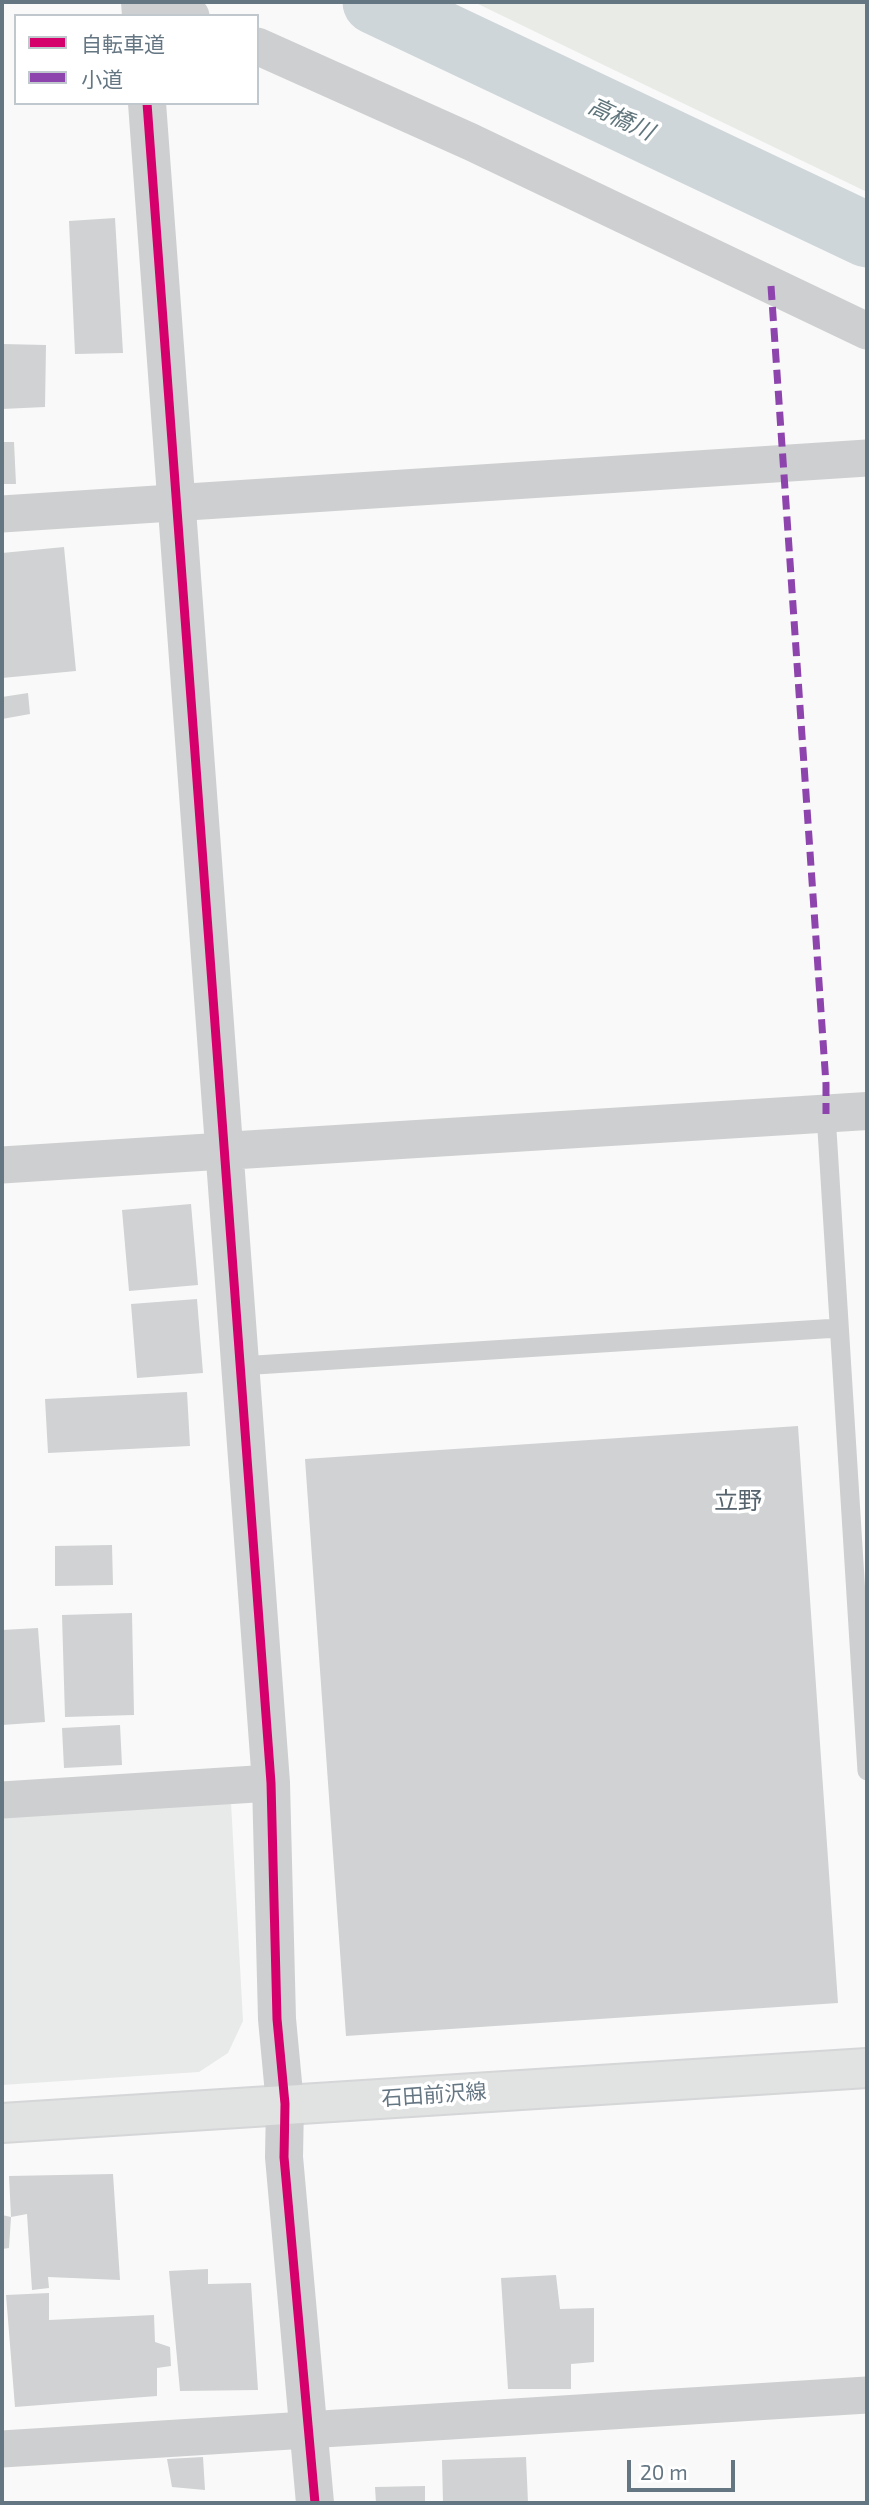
<!DOCTYPE html>
<meta charset="utf-8">
<style>
body{margin:0}
#map{position:relative;width:869px;height:2505px;overflow:hidden;background:#f9f9f9;font-family:"Exo 2","Noto Sans JP",sans-serif}
canvas{display:block}
.frame{position:absolute;inset:0;border:4px solid #657683;pointer-events:none}
.legend{position:absolute;left:14px;top:14px;width:245px;height:91px;box-sizing:border-box;background:#fff;border:2px solid #c1c8cd;margin:0;padding:9px 12px;list-style:none;font-size:21px;color:#657683}
.legend li{display:flex;align-items:center;gap:14px;height:35px}
.legend b{width:35px;border:2px solid #c1c8cd}
.scale{position:absolute;left:627px;top:2460px;width:108px;height:32px;box-sizing:border-box;border:4px solid #657683;border-top:0;padding-left:9px;font-size:21px;line-height:24px;white-space:nowrap;color:#657683;-webkit-text-stroke:5px #fff;paint-order:stroke}
</style>
<div id="map">
<canvas width="869" height="2505"></canvas>
<div class="frame"></div>
<ul class="legend">
<li><b style="height:9px;background:#d6006c"></b>自転車道</li>
<li><b style="height:9px;background:#8e44ad"></b>小道</li>
</ul>
<div class="scale">20 m</div>
</div>
<script>
const context = document.querySelector('canvas').getContext('2d');
context.lineJoin = 'round';
function fillPath(path, color) {
  context.fillStyle = color;
  context.fill(path, 'evenodd');
}
function toPath(rows) {
  const path = new Path2D();
  for (const r of rows) {
    path.moveTo(r[0], r[1]);
    for (let i = 2; i < r.length; i += 2) path.lineTo(r[i], r[i + 1]);
  }
  return path;
}
function trace(path, color, width, dash) {
  context.strokeStyle = color;
  context.lineWidth = width;
  context.lineCap = dash ? 'butt' : 'round';
  context.setLineDash(dash || []);
  context.stroke(path);
}
function drawText(font, color, halo, rows, align = 'center') {
  context.font = font + ' "Exo 2","Noto Sans JP",sans-serif';
  context.lineWidth = 7;
  context.setLineDash([]);
  context.textBaseline = 'middle';
  context.strokeStyle = halo;
  context.fillStyle = color;
  for (const [text, x, y, turn = 0] of rows) {
    context.save();
    context.translate(x, y);
    context.rotate((+turn || 0) * Math.PI / 180);
    context.textAlign = isNaN(turn) ? turn : align;
    if (halo) context.strokeText(text, 0, 0);
    context.fillText(text, 0, 0);
    context.restore();
  }
}
const built = toPath([
 [231,1802,243,2021,228,2053,199,2072,2,2085,2,1818]
]);
const green = toPath([
 [474,2,867,2,867,192,612,69]
]);
const river = toPath([
 [375,2,867,235]
]);
const building = toPath([
 [115,218,123,353,75,354,69,221],
 [2,344,46,345,45,407,2,409],
 [2,442,14,442,16,484,2,484],
 [64,547,76,671,2,678,2,553],
 [28,693,30,714,2,719,2,697],
 [191,1204,198,1285,129,1291,122,1210],
 [197,1299,203,1373,137,1378,131,1304],
 [187,1392,190,1446,48,1453,45,1399],
 [798,1426,838,2003,346,2036,305,1459],
 [112,1545,113,1585,55,1586,55,1546],
 [132,1613,134,1715,65,1717,62,1615],
 [38,1628,45,1722,2,1725,2,1630],
 [120,1725,122,1765,64,1768,62,1728],
 [113,2174,120,2280,48,2277,49,2288,32,2290,27,2214,11,2217,9,2176],
 [2,2215,11,2217,9,2248,2,2249],
 [208,2269,208,2284,251,2283,258,2390,180,2391,169,2271],
 [556,2275,560,2309,594,2308,594,2362,571,2364,571,2389,508,2389,501,2278],
 [49,2293,49,2320,154,2315,155,2342,170,2347,171,2366,157,2368,157,2396,15,2407,6,2295],
 [203,2457,205,2490,172,2487,167,2459],
 [526,2457,528,2503,443,2503,442,2460],
 [425,2486,425,2503,376,2503,375,2487]
]);
const service = toPath([
 [826,1114,867,1771],
 [240,1366,838,1328]
]);
const minor = toPath([
 [160,2,191,16],
 [257,46,471,142,867,331],
 [2,514,867,458],
 [2,1165,224,1151],
 [2,1800,271,1783],
 [2,2449,867,2395]
]);
const tertiary = toPath([
 [140,2,141,16],
 [147,103,271,1783,277,2019,285,2104,284,2157,315,2503],
 [224,1151,867,1111]
]);
const secondary = toPath([
 [2,2123,867,2068]
]);
const quiet = toPath([
 [771,286,826,1084,826,1114]
]);
const cycleway = toPath([
 [147,103,271,1783,277,2019,285,2104,284,2157,315,2503]
]);
const streetNames = [
 ["石田前沢線",434,2095,-4]
];
const waterNames = [
 ["高橋川",621,119,25]
];
const quarterNames = [
 ["立野",738,1501]
];
fillPath(built, '#e8e9e9');
fillPath(green, '#e8ebe6');
trace(river, '#ced6d9', 65);
fillPath(building, '#d0d2d3');
trace(secondary, '#d5d6d7', 42);
trace(service, '#cecfd0', 19);
trace(minor, '#cecfd0', 37);
trace(tertiary, '#cecfd0', 38);
trace(secondary, '#e1e2e2', 38);
trace(quiet, '#8e44ad', 7, [14, 7]);
trace(cycleway, '#d6006c', 9);
drawText('21px', '#657683', '#fff', streetNames);
drawText('italic 23px', '#60757c', '#fff', waterNames);
drawText('24px', '#57646e', '#fff', quarterNames);
</script>
